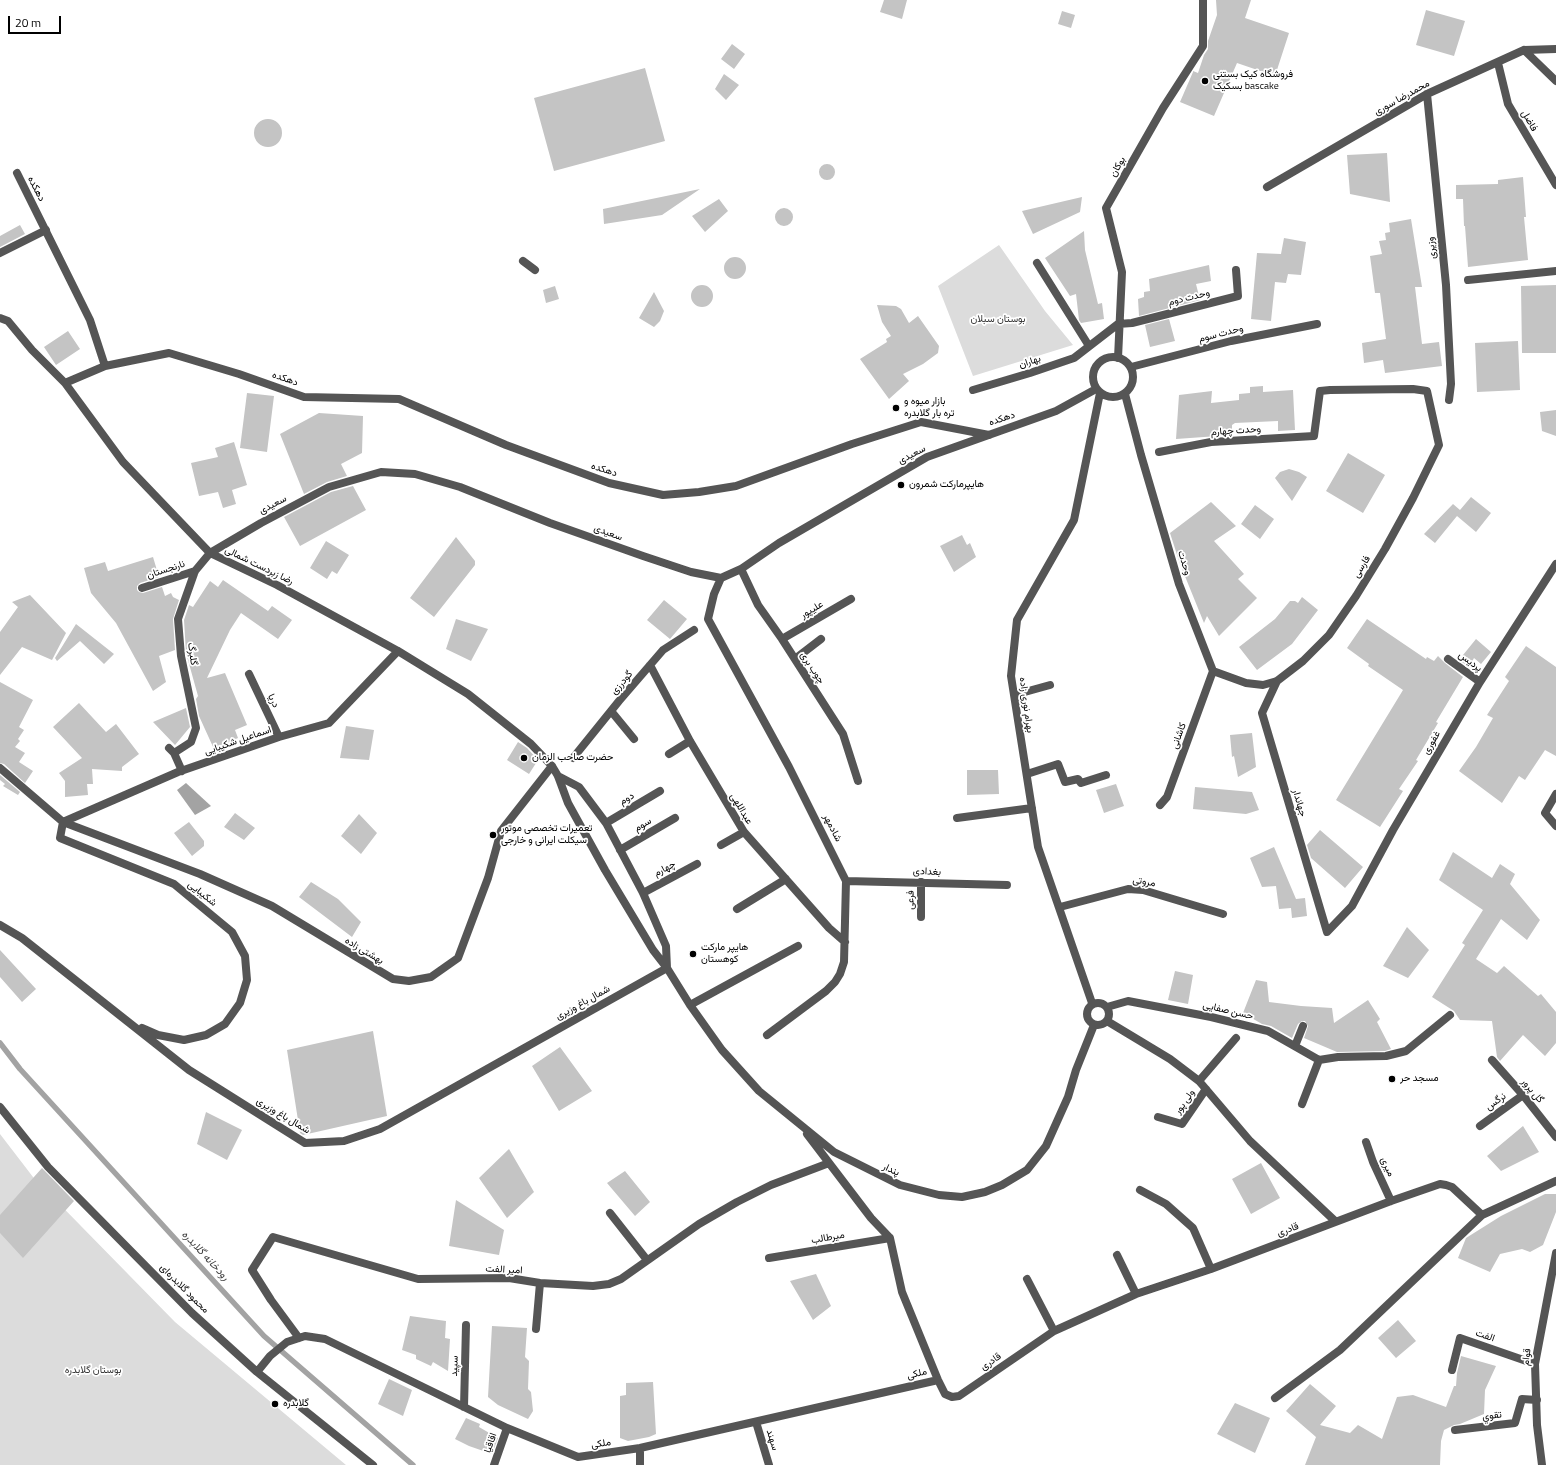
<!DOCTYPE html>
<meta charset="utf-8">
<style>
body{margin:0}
#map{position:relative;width:1556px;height:1465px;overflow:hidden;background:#fff;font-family:"Titillium Web",sans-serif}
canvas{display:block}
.scale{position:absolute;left:8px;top:16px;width:53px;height:18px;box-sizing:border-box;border:2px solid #000;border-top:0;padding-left:5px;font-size:12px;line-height:14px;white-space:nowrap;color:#000;-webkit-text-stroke:3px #fff;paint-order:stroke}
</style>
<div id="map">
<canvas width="1556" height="1465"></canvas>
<div class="scale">20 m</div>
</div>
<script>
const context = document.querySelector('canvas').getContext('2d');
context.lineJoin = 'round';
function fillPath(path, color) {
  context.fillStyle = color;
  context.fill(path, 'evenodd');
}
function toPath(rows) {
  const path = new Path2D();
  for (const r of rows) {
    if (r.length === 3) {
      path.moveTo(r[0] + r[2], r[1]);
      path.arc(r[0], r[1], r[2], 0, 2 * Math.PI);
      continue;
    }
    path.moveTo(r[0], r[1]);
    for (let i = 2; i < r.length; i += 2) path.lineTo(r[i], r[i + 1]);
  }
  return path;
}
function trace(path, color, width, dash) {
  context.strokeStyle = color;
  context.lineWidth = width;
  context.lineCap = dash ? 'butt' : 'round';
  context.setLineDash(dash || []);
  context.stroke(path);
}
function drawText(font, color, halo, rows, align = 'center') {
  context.font = font + ' "Titillium Web",Vazirmatn,sans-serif';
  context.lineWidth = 3.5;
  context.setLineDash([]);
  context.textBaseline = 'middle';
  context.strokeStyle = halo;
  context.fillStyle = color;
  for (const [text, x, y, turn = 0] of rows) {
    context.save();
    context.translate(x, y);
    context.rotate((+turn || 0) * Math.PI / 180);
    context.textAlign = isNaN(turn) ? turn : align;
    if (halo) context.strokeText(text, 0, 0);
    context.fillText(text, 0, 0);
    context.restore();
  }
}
const green = toPath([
 [999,245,1045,311,1073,345,973,376,938,286],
 [0,1134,33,1177,175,1322,346,1465,0,1465]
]);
const water = toPath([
 [186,783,211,806,195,815,177,790]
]);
const stream = toPath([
 [0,1043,20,1069,264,1336,413,1465]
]);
const building = toPath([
 [884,0,907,0,902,19,880,12],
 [1216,0,1251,0,1245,18,1289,33,1275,76,1237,63,1214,116,1180,102,1193,72,1193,71,1198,73,1204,55,1208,49,1208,41,1217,15],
 [1426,10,1465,21,1454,56,1416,45],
 [1062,11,1075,15,1071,28,1058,24],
 [732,44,745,54,734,69,721,59],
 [645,68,665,141,554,171,534,98],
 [724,74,739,85,726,100,715,89],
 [268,133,14],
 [1387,153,1390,202,1350,194,1347,155],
 [827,172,8],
 [1523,177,1526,217,1524,217,1528,260,1468,267,1465,226,1464,226,1463,199,1456,199,1456,185,1498,184,1498,180],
 [700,189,662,215,604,224,603,209],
 [1082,197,1080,212,1033,234,1022,211],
 [719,199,728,211,705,232,692,216],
 [784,217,9],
 [1411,219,1422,287,1415,287,1422,344,1439,342,1442,366,1385,373,1383,360,1364,363,1362,343,1386,339,1380,293,1375,293,1370,256,1382,254,1379,241,1386,240,1385,233,1390,232,1389,223],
 [20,225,25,234,0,247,0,236],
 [1084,231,1085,250,1098,304,1102,303,1104,319,1081,323,1079,320,1076,294,1070,296,1045,258],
 [1284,238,1306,242,1301,275,1288,274,1286,283,1275,282,1271,321,1251,319,1257,253,1281,254],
 [735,268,11],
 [1209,265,1211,281,1196,284,1200,300,1139,316,1138,299,1144,297,1144,292,1150,291,1149,279],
 [702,296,11],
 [1556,285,1556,353,1522,353,1521,286],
 [555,286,559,299,546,303,543,290],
 [654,292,664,311,660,321,654,327,639,318],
 [877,305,896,306,901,309,909,323,918,316,939,346,938,353,923,364,903,374,909,381,889,399,860,359,887,342,886,339,891,336,882,322],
 [1169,319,1175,341,1150,347,1145,325],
 [68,331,80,349,56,365,44,347],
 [1518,341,1520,390,1477,392,1475,343],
 [1263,386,1263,392,1293,390,1295,430,1278,431,1278,421,1235,423,1232,425,1232,435,1176,439,1179,395,1212,391,1211,403,1239,400,1239,394,1250,393,1250,387],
 [247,393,274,396,267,452,240,448],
 [1556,410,1556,436,1542,431,1540,412],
 [319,413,363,416,362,453,341,464,347,476,327,482,304,494,280,434],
 [234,442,247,485,232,490,236,504,223,508,218,492,199,496,191,463,218,457,215,448],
 [1348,453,1385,475,1363,513,1326,491],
 [1289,469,1299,472,1307,477,1292,501,1275,478,1280,472],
 [353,486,366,510,300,546,284,517,331,492],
 [1471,497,1491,513,1476,532,1457,516,1435,543,1424,534,1453,504,1460,510],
 [1211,502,1236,526,1214,541,1244,574,1238,579,1257,598,1219,636,1207,616,1204,623,1180,564,1170,533],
 [1255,505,1274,519,1260,539,1241,524],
 [962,535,967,545,970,543,976,557,954,572,940,546],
 [456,537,475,561,475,565,434,617,410,598],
 [326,541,349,555,337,574,332,571,327,579,310,568],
 [153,557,159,577,140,583,137,586,137,590,139,592,143,593,162,587,165,596,171,593,173,597,179,600,173,619,175,650,159,656,166,682,153,691,116,623,91,593,84,568,105,562,108,571],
 [223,580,268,611,272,606,292,620,278,639,241,613,230,630,207,678,225,673,247,725,235,730,238,738,214,749,199,716,196,699,198,696,186,653,184,620,189,605,193,607,210,581,218,587],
 [30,595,66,633,52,660,22,647,0,675,0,632,18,607,12,602],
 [1302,597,1318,610,1292,644,1257,670,1239,647,1275,619,1290,601,1295,601,1298,603],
 [664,600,687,619,670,639,647,620],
 [456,619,488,629,471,661,446,649],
 [1367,619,1426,659,1427,657,1434,661,1438,656,1445,663,1463,677,1436,722,1438,723,1416,760,1418,761,1399,789,1403,791,1380,827,1336,800,1403,690,1368,666,1369,664,1347,648],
 [76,624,114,654,104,664,80,641,57,661,55,658],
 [1476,639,1491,652,1481,664,1474,658,1469,667,1459,660],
 [1526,646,1556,667,1556,756,1545,750,1525,780,1519,776,1502,803,1459,771,1476,747,1493,718,1487,715,1509,681,1505,677],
 [0,682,33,700,19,727,24,730,18,739,20,741,15,747,25,753,19,762,33,771,25,783,4,764,0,763],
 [79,703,106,732,116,724,139,754,122,767,122,771,92,769,93,784,87,784,88,795,65,797,65,781,59,773,82,758,53,727],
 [186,708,190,727,175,745,153,722],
 [346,726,374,730,369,760,340,758],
 [1252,733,1256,767,1238,777,1234,756,1232,757,1230,735],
 [518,742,527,748,538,760,529,774,507,760],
 [967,770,998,770,999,794,967,795],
 [0,775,20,792,18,795,3,786,5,784,0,780],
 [1116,784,1124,806,1104,813,1096,790],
 [1195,787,1252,792,1259,810,1246,814,1193,809],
 [235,813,255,828,244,840,224,827],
 [359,814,377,833,361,854,341,836],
 [189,822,204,841,204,846,192,856,174,833],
 [1320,830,1363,867,1345,888,1311,858,1307,845],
 [1274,847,1296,899,1305,898,1307,916,1292,918,1291,908,1279,909,1276,886,1262,887,1250,858],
 [1453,852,1492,878,1500,864,1515,874,1510,884,1540,920,1527,940,1501,919,1476,959,1497,973,1504,966,1538,996,1541,994,1556,1012,1556,1043,1545,1056,1523,1035,1500,1061,1497,1057,1492,1021,1460,1020,1454,1011,1432,997,1465,945,1462,943,1483,910,1439,880],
 [311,882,338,899,361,922,352,937,299,897],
 [1407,927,1429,950,1408,978,1383,966],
 [0,950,36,989,22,1002,0,977],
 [1175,971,1193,975,1188,1004,1168,1000],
 [1256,980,1267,982,1269,1002,1301,1006,1332,1008,1334,1023,1368,1000,1380,1019,1377,1022,1391,1049,1385,1051,1337,1052,1304,1038,1308,1026,1305,1021,1302,1021,1298,1024,1292,1038,1271,1026,1262,1024,1243,1013],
 [373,1031,387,1116,303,1135,300,1133,287,1050],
 [560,1047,592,1091,559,1111,532,1066],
 [206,1112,242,1130,227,1160,197,1144],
 [1523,1126,1539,1152,1501,1171,1487,1156],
 [509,1149,534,1192,507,1218,479,1178],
 [1261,1163,1280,1198,1251,1214,1232,1179],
 [42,1168,74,1201,23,1258,0,1233,0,1215],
 [625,1171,650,1202,635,1216,607,1183],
 [1545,1194,1556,1194,1556,1212,1543,1245,1530,1252,1522,1249,1500,1254,1490,1272,1458,1258,1466,1238,1501,1216],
 [456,1200,504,1230,499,1255,449,1246],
 [816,1274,831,1306,813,1320,790,1281],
 [410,1316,446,1321,445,1338,450,1339,448,1371,433,1362,431,1366,416,1359,416,1355,402,1350],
 [1398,1320,1416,1341,1396,1358,1378,1338],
 [492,1326,527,1328,525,1357,529,1361,528,1389,531,1392,533,1411,528,1419,498,1405,488,1397],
 [1461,1356,1496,1366,1485,1390,1484,1414,1460,1424,1454,1425,1444,1430,1441,1441,1440,1465,1305,1465,1316,1437,1286,1411,1310,1384,1336,1406,1320,1425,1350,1433,1358,1425,1382,1439,1397,1397,1413,1395,1446,1407,1454,1386,1456,1386,1457,1373],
 [389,1379,412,1390,403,1416,378,1404],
 [653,1382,656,1434,649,1437,628,1441,620,1438,620,1396,626,1395,626,1383],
 [1235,1403,1270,1418,1255,1453,1217,1434],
 [466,1418,480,1424,479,1427,498,1438,492,1454,469,1446,455,1439]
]);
const street = toPath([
 [1524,50,1556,81],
 [1498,63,1508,104,1556,185],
 [1427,94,1446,285,1451,384,1449,400],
 [17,173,90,320,105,366],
 [1267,187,1427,94,1524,50,1556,49],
 [0,253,46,230],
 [523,261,535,270],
 [1037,263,1089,346],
 [1468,280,1556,271],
 [0,318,8,321,32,350,65,383,123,462,210,553,277,585,398,651,468,694,531,744,552,766,558,776,568,803,605,870,653,950,667,968,690,1005,722,1050,759,1091,834,1152,900,1185,939,1195,962,1197,985,1192,1002,1185,1027,1170,1046,1146,1068,1097,1076,1070,1094,1025],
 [1113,377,20],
 [1118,358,1122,272,1106,208,1163,108,1203,46,1203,0],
 [1131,367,1231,341,1317,324],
 [65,383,105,366,169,353,239,374,304,397,399,399,506,445,609,483,663,495,699,492,736,486,852,444,921,422,989,435],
 [973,390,1030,373,1074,358,1118,324,1132,323,1238,296,1236,270],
 [1125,394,1141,455,1179,584,1213,671,1246,683,1263,685,1277,681,1303,661,1329,635,1356,596,1385,549,1413,498,1439,445,1427,391,1413,389,1330,390,1320,391,1314,436,1211,442,1159,452],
 [741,569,758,605,782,639,843,734,858,781],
 [721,578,714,594,708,619,789,767,846,881,844,962,840,974,835,982,826,991,767,1035],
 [142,588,195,571],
 [782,639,851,599],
 [795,659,821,639],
 [1448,659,1480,682],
 [650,665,690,741,744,832,829,928,845,942],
 [249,674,279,737],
 [1277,681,1262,713,1327,932,1352,906,1393,830,1480,682,1556,564],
 [1014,695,1050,685],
 [611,711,634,739],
 [169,748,174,753,182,771],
 [174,753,191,742,196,728,181,656,178,619,195,571,210,553,261,523,329,487,381,472,415,474,460,487,550,523,643,556,691,572,721,578,741,569,779,543,927,457,1056,411,1096,389],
 [669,754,690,741],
 [573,758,619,701,663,650,694,630],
 [0,768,63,822,200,874,272,906,393,979,409,981,431,977,458,958,488,878,501,831,552,766],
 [1027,774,1058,764,1065,782,1078,779,1081,783,1106,775],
 [558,776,579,787,606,823,643,893,666,946,667,968],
 [1556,794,1545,813,1556,826],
 [1160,805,1167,797,1213,671],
 [957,818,1032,808],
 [63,822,60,838,174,884,232,932,245,956,247,980,240,1003,225,1024,206,1035,184,1040,158,1035,142,1028],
 [63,822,178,772,279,737,329,723,398,651],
 [606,823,660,791],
 [721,845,744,832],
 [620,850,675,818],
 [846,881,1007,885],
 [643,893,697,864],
 [1060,907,1128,889,1143,890,1223,914],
 [737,909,786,879],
 [921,917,921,882],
 [0,925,22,938,189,1070,305,1143,344,1141,380,1129,667,968],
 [1098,1014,11],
 [1092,1003,1038,847,1011,676,1017,620,1074,520,1100,393],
 [690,1005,798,946],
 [1107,1007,1128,1001,1211,1017,1268,1031,1319,1060,1338,1057,1386,1056,1406,1051,1450,1015],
 [1107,1021,1170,1059,1199,1081,1250,1141,1335,1221],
 [1295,1046,1303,1026],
 [1492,1060,1523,1095,1556,1137],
 [1199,1081,1236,1038],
 [1302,1104,1319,1060],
 [0,1107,48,1167,192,1313,257,1372,373,1465],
 [1158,1117,1182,1124,1206,1089],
 [1480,1126,1523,1095],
 [807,1134,871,1218,890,1238,902,1292,938,1380,945,1394,952,1397,959,1396,1054,1331,1136,1294,1211,1269,1391,1201,1440,1184,1446,1185,1452,1187,1482,1215],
 [1366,1142,1373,1162,1391,1201],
 [1140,1190,1166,1204,1193,1228,1211,1269],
 [610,1213,647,1260],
 [1117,1255,1136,1294],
 [769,1258,890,1238],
 [1027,1279,1054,1331],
 [536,1329,540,1283],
 [299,1338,271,1300,252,1270,273,1237,418,1279,509,1278,540,1283,593,1286,609,1284,621,1279,699,1224,737,1202,771,1185,829,1163],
 [1452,1370,1460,1338,1535,1364],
 [257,1372,270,1356,287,1342,305,1336,325,1339,507,1428,578,1457,640,1448,938,1380],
 [1275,1398,1340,1350,1482,1215,1556,1181],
 [464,1407,466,1325],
 [756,1422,769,1465],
 [1455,1430,1515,1423,1522,1399,1537,1400],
 [640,1448,640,1465],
 [494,1465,507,1428],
 [1542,1465,1537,1425,1535,1364,1556,1253]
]);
const markers = [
 [1205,81,4,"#000"],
 [896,408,4,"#000"],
 [901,485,4,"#000"],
 [524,758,4,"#000"],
 [493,835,4,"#000"],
 [693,954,4,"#000"],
 [1392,1079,4,"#000"],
 [275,1404,4,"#000"]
];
const poiNames = [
 ["فروشگاه کیک بستنی",1213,75],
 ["بسکیک bascake",1213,87],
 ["بازار میوه و",904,402],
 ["تره بار گلابدره",904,414],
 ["هایپرمارکت شمرون",909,485],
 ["حضرت صاحب الزمان",532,758],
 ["تعمیرات تخصصی موتور",501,829],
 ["سیکلت ایرانی و خارجی",501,841],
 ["هایپر مارکت",701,948],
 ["کوهستان",701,960],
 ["مسجد حر",1400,1079],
 ["گلابدره",283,1404]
];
const streetNames = [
 ["محمدرضا سوری",1402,98,-29],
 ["فاضل",1529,121,60],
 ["بوکان",1118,167,-60],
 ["دهکده",36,189,63],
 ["وزیری",1432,248,-96],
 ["وحدت دوم",1189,298,-14],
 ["وحدت سوم",1221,334,-14],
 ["بهاران",1030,362,-18],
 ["دهکده",285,379,19],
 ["دهکده",1002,419,-18],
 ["وحدت چهارم",1236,431,-4],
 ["سعیدی",912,455,-28],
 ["دهکده",604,470,18],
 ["سعیدی",273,505,-28],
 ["سعیدی",608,533,20],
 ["وحدت",1184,563,73],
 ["رضا زبردست شمالی",259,566,26],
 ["فارسی",1362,567,-58],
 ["نارنجستان",166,570,-18],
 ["علیپور",812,610,-31],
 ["گلبرگ",192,654,82],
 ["پردیس",1470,662,36],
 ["چوب بری",812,668,57],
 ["گودرزی",622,683,-49],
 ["دریا",273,701,65],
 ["بهرام نوری زاده",1026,705,82],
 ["کاشانی",1179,736,-70],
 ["اسماعیل شکیبایی",238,741,-19],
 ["غفوری",1432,743,-60],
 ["دوم",627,799,-31],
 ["جهاندار",1299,803,74],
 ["عبداللهی",741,809,59],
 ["سوم",643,825,-31],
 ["شادمهر",832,828,63],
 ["چهارم",665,869,-28],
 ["بغدادی",927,872,2],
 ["مروتی",1144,882,10],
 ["شکیبایی",202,894,39],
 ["فرعی",911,900,-89],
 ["بهشتی زاده",364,951,31],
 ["شمال باغ وزیری",583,1003,-29],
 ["حسن صفایی",1228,1011,13],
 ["گل پرور",1532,1091,50],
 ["ولی پور",1185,1102,-55],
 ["نرگس",1496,1102,-36],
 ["شمال باغ وزیری",283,1116,31],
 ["میری",1387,1167,66],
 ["پندار",891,1170,25],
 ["قادری",1288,1230,-20],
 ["میرطالب",828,1238,-10],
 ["امیر الفت",504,1270,3],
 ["محمود گلابدره‌ای",184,1289,45],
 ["الفت",1485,1336,19],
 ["قوام",1527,1357,-83],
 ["قادری",991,1362,-34],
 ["سپید",455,1366,-88],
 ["ملکی",917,1374,-13],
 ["تقوي",1492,1416,-7],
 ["سهند",772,1440,73],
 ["اقاقیا",491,1443,-71],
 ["ملکی",601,1444,-8]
];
const parkNames = [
 ["بوستان سبلان",998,320],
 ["بوستان گلابدره",93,1371]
];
const waterNames = [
 ["رودخانه گلابدره",205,1256,47]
];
fillPath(green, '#dcdcdc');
fillPath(water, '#a3a3a3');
trace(stream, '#a3a3a3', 5.5);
fillPath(building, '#c4c4c4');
trace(street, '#555', 8);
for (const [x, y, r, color] of markers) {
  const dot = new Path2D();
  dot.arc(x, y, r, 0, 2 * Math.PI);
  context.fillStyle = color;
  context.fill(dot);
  trace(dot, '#fff', 1.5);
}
drawText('10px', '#000', '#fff', poiNames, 'left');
drawText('10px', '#000', '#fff', streetNames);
drawText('10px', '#333', '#fff', parkNames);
drawText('italic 11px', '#444', '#fff', waterNames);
</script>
